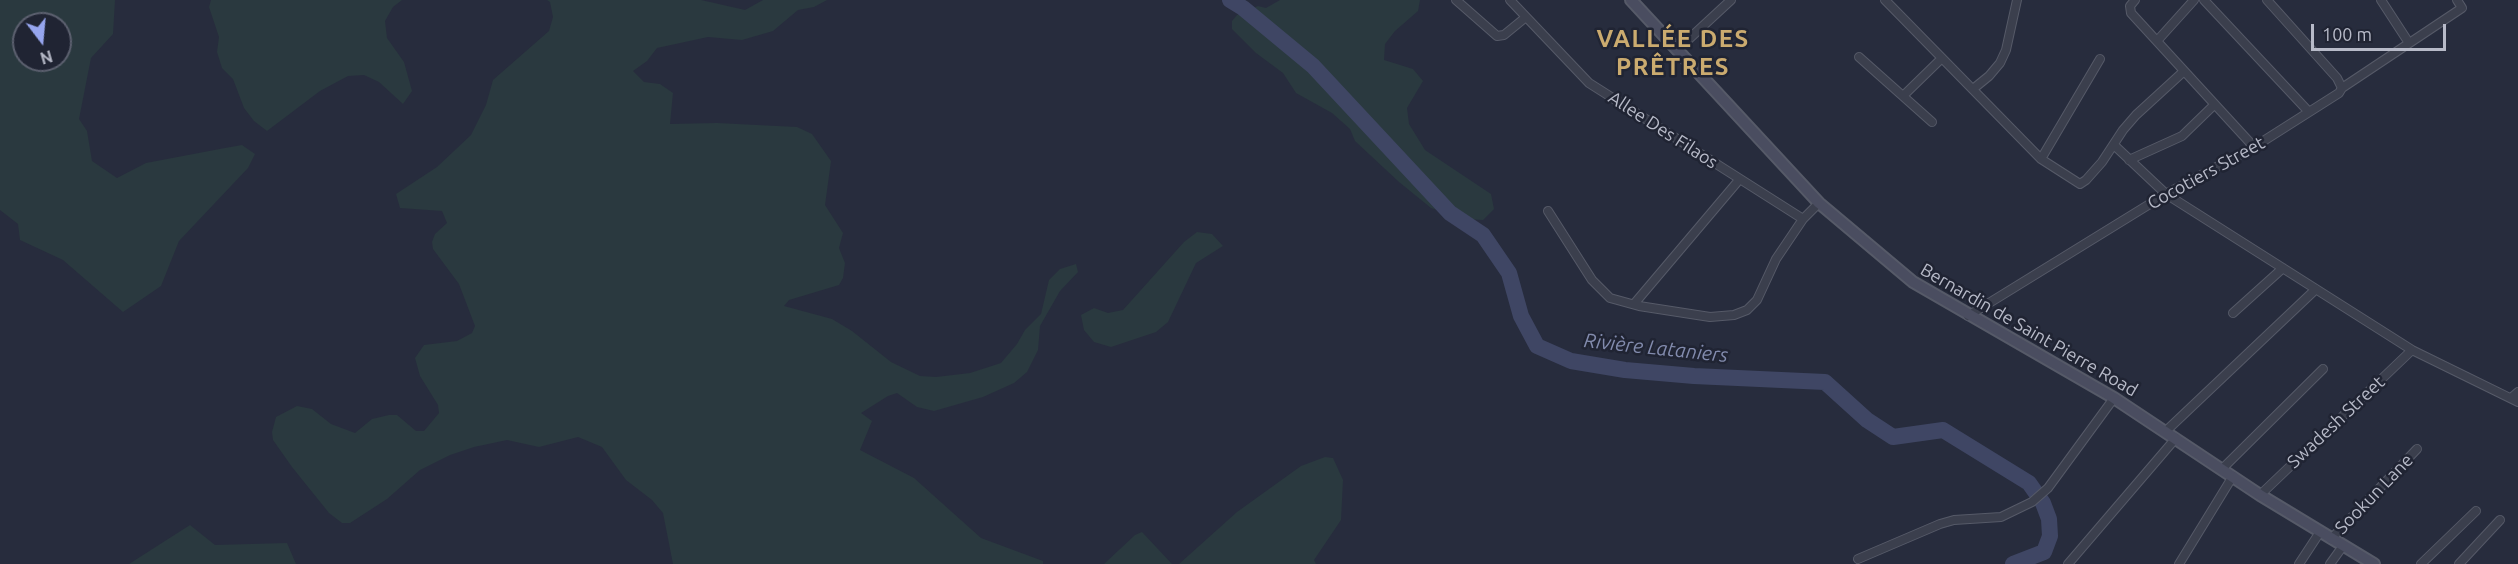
<!DOCTYPE html>
<meta charset="utf-8">
<style>
body{margin:0}
#map{position:relative;width:2518px;height:564px;overflow:hidden;background:#272c3d;font-family:Ubuntu,sans-serif}
canvas{display:block}
.north{position:absolute;left:12px;top:12px;width:60px;height:60px;box-sizing:border-box;background:#202433;border:2px solid #5c606f;border-radius:50%;rotate:164deg;font-size:16px;font-weight:700;line-height:24px;text-align:center;color:#b7bac8}
.north::after{content:'';display:block;margin:auto;width:21px;height:27px;background:#96a5ee;clip-path:polygon(50% 0,100% 100%,50% 72%,0 100%)}
.scale{position:absolute;left:2311px;top:24px;width:135px;height:27px;box-sizing:border-box;border:3px solid #b7bac8;border-top:0;padding-left:8px;font-size:18px;line-height:21px;white-space:nowrap;color:#b7bac8;-webkit-text-stroke:4px #202433;paint-order:stroke}
</style>
<div id="map">
<canvas width="2518" height="564"></canvas>
<div class="north">N</div>
<div class="scale">100 m</div>
</div>
<script>
const context = document.querySelector('canvas').getContext('2d');
context.lineJoin = 'round';
function fillPath(path, color) {
  context.fillStyle = color;
  context.fill(path, 'evenodd');
}
function toPath(rows) {
  const path = new Path2D();
  for (const r of rows) {
    path.moveTo(r[0], r[1]);
    for (let i = 2; i < r.length; i += 2) path.lineTo(r[i], r[i + 1]);
  }
  return path;
}
function trace(path, color, width, dash) {
  context.strokeStyle = color;
  context.lineWidth = width;
  context.lineCap = dash ? 'butt' : 'round';
  context.setLineDash(dash || []);
  context.stroke(path);
}
function drawText(font, color, halo, rows, align = 'center') {
  context.font = font + ' Ubuntu,sans-serif';
  context.lineWidth = 5;
  context.setLineDash([]);
  context.textBaseline = 'middle';
  context.strokeStyle = halo;
  context.fillStyle = color;
  for (const [text, x, y, turn = 0] of rows) {
    context.save();
    context.translate(x, y);
    context.rotate((+turn || 0) * Math.PI / 180);
    context.textAlign = isNaN(turn) ? turn : align;
    if (halo) context.strokeText(text, 0, 0);
    context.fillText(text, 0, 0);
    context.restore();
  }
}
const green = toPath([
 [0,0,115,0,113,34,91,58,79,119,87,131,92,161,117,178,146,163,225,148,242,145,255,154,248,168,179,241,161,286,123,312,63,260,20,240,18,224,0,210],
 [24,24,60,24,60,60,24,60],
 [211,0,402,0,393,7,385,21,387,38,404,62,412,91,403,104,379,82,364,75,348,76,320,91,267,131,254,121,244,108,233,79,222,68,217,52,219,37,209,7],
 [547,0,701,0,745,10,763,0,827,0,814,7,798,10,773,31,742,40,708,37,657,48,647,61,633,71,644,82,660,84,673,93,670,124,717,123,797,127,812,134,831,161,825,205,843,233,839,248,845,263,843,278,839,285,789,300,784,306,832,319,852,331,891,362,920,376,936,377,970,373,1001,363,1017,344,1025,330,1041,314,1049,280,1060,269,1076,264,1078,272,1060,291,1040,326,1038,350,1027,372,1014,383,983,397,934,411,917,407,897,393,888,396,861,413,872,421,860,450,914,478,981,538,1043,561,1043,564,673,564,663,513,652,500,626,480,602,447,578,437,539,447,507,440,474,447,450,455,420,470,387,499,350,523,342,523,329,513,292,467,273,440,272,432,276,417,297,406,312,409,331,424,355,433,372,419,389,415,397,415,416,431,424,431,439,413,438,405,420,376,415,358,424,345,457,341,472,333,475,326,459,284,433,249,432,242,435,234,447,223,442,211,400,208,396,194,437,167,471,135,486,105,493,80,549,31,553,17,550,2],
 [1280,0,1420,0,1418,11,1395,31,1385,44,1384,60,1413,69,1423,81,1407,108,1409,124,1425,150,1491,194,1494,209,1483,220,1467,219,1431,208,1399,182,1355,141,1350,129,1332,113,1296,93,1283,73,1256,53,1232,29,1232,21,1237,15,1258,6,1266,8],
 [1197,232,1212,234,1223,246,1196,263,1168,322,1156,332,1111,347,1094,342,1084,330,1081,315,1094,308,1108,313,1123,310,1184,242],
 [1325,457,1333,458,1343,480,1341,520,1314,560,1316,564,1179,564,1237,512,1301,466],
 [190,525,215,545,287,543,296,564,129,564],
 [1142,532,1172,564,1104,564,1135,535]
]);
const river = toPath([
 [1230,0,1243,8,1313,66,1450,213,1483,235,1509,273,1521,316,1537,346,1571,361,1625,370,1694,376,1825,382,1867,420,1893,437,1943,430,2029,483,2043,503,2049,519,2050,536,2044,552,2013,564]
]);
const street = toPath([
 [1456,0,1497,36,1504,35,1526,17],
 [1510,0,1589,83,1803,219],
 [1885,0,2041,159,2080,184,2086,180,2102,162,2123,130,2136,115,2183,72],
 [2135,0,2130,6,2131,13,2254,147],
 [2204,0,2309,112],
 [2381,0,2409,43],
 [2157,41,2194,0],
 [1677,50,1731,0],
 [1859,57,1932,122],
 [2342,88,2462,8,2457,0],
 [1973,89,1989,76,2000,63,2006,50,2017,0],
 [1903,96,1942,58],
 [2114,145,2166,194,2412,350,2518,402],
 [2041,159,2100,59],
 [2129,160,2182,136,2214,105],
 [1548,211,1592,280,1610,298,1639,306,1710,317,1734,315,1747,310,1757,300,1776,259,1803,219,1819,203],
 [1634,304,1739,180],
 [2233,313,2283,268],
 [1968,316,2166,194,2254,147,2339,93,2342,88,2337,78,2267,0],
 [2511,398,2518,392],
 [2166,431,2316,289],
 [2222,469,2323,369],
 [2260,495,2412,350],
 [2331,539,2417,449],
 [1858,559,1940,524,1954,520,2001,517,2032,502,2048,488,2114,398],
 [2068,564,2176,438],
 [2179,564,2233,476],
 [2299,564,2320,532],
 [2330,564,2343,546],
 [2421,564,2476,511],
 [2459,564,2500,520]
]);
const secondary = toPath([
 [1631,0,1819,203,1913,282,2114,398,2260,495,2374,564]
]);
const streetNames = [
 ["Allee Des Filaos",1663,130,33],
 ["Cocotiers Street",2206,173,-29],
 ["Bernardin de Saint Pierre Road",2029,330,30],
 ["Swadesh Street",2336,422,-43],
 ["Sookun Lane",2374,494,-46]
];
const waterNames = [
 ["Rivière Lataniers",1656,348,6]
];
const districtNames = [
 ["VALLÉE DES",1673,39],
 ["PRÊTRES",1673,67]
];
fillPath(green, '#2a393f');
trace(river, '#3f4664', 16);
trace(street, '#565a68', 10);
trace(secondary, '#565a68', 14);
trace(street, '#3b3f4d', 8);
trace(secondary, '#4a4d60', 10);
drawText('18px', '#b7bac8', '#202433', streetNames);
drawText('italic 20px', '#828bad', '#202433', waterNames);
context.letterSpacing = '1.5px';
drawText('bold 24px', '#cbab6f', '#202433', districtNames);
context.letterSpacing = '0px';
</script>
